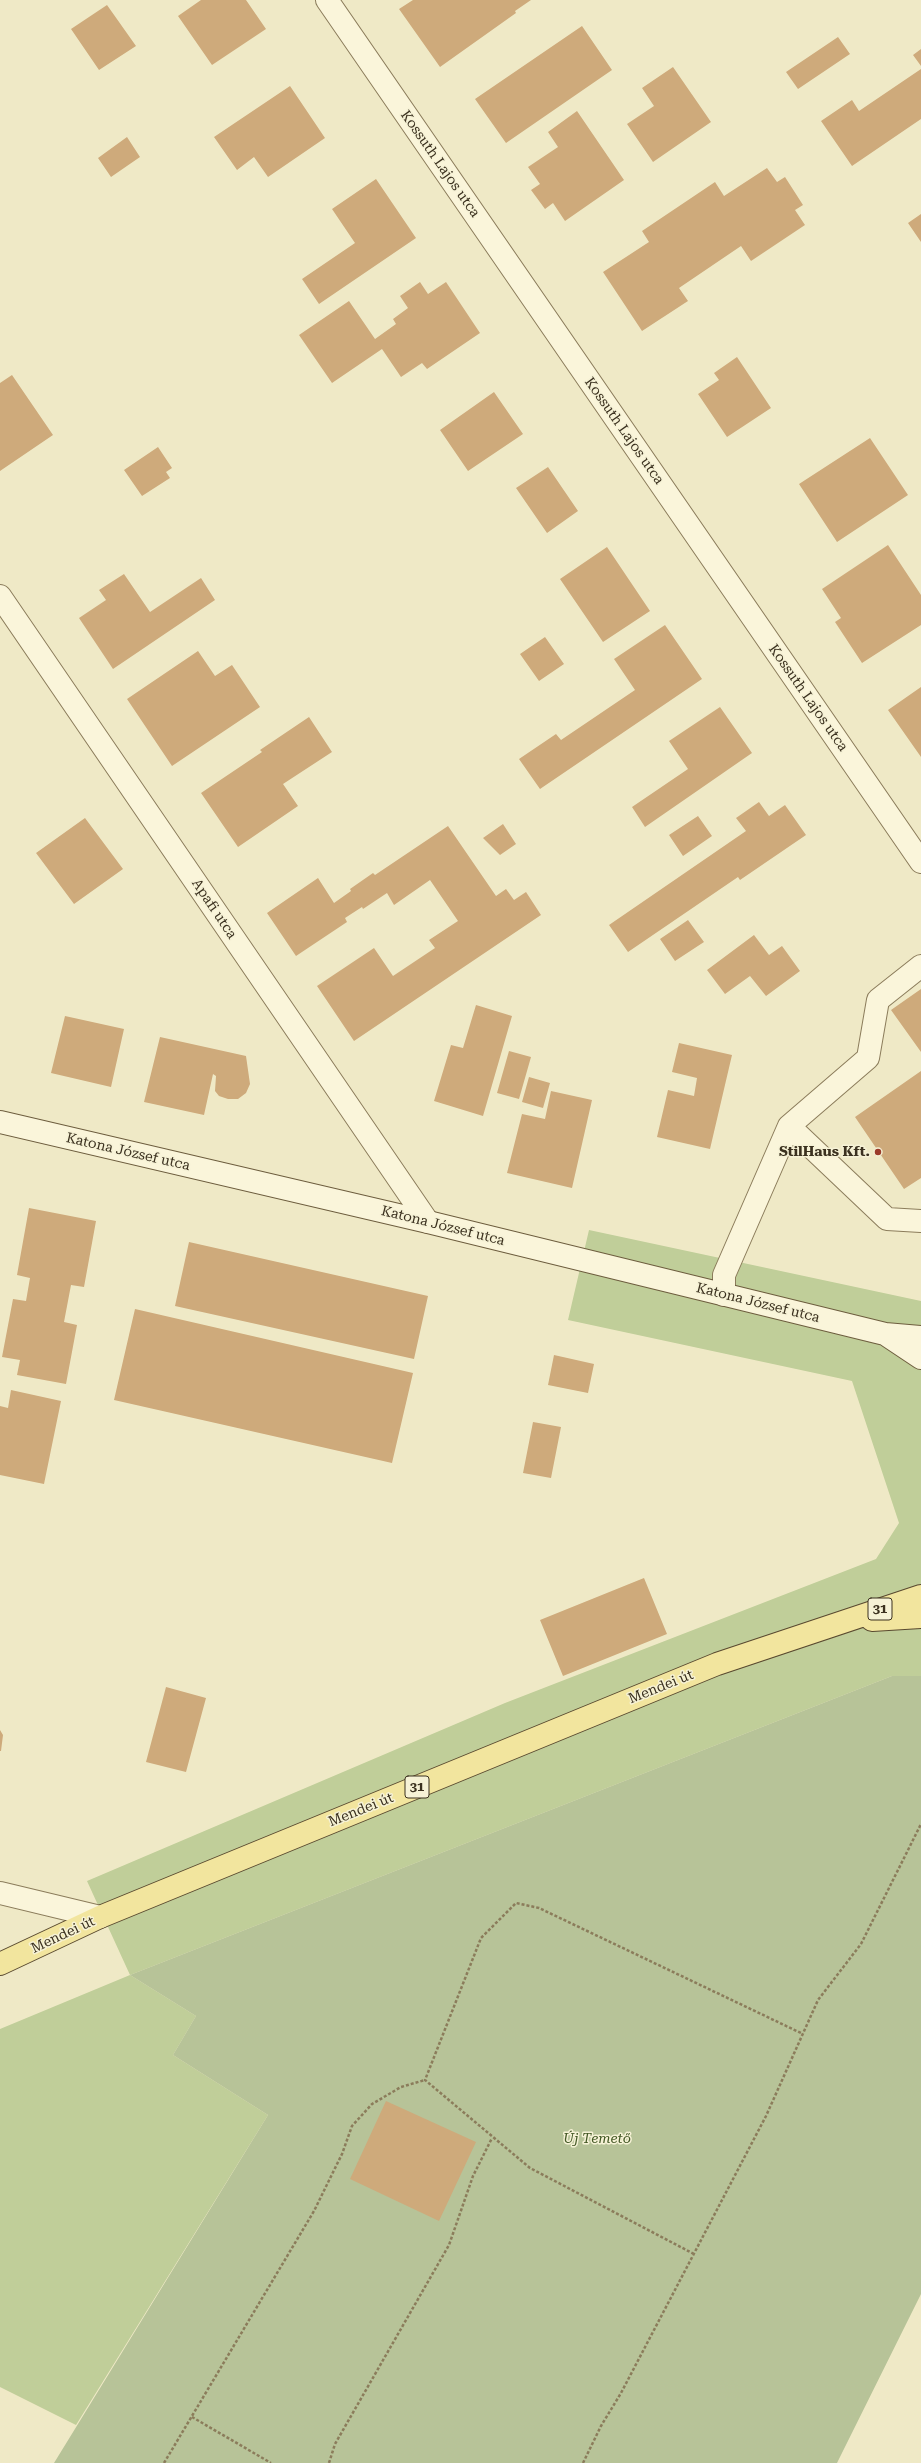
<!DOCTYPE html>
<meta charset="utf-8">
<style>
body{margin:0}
canvas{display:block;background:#efe9c6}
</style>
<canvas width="921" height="2463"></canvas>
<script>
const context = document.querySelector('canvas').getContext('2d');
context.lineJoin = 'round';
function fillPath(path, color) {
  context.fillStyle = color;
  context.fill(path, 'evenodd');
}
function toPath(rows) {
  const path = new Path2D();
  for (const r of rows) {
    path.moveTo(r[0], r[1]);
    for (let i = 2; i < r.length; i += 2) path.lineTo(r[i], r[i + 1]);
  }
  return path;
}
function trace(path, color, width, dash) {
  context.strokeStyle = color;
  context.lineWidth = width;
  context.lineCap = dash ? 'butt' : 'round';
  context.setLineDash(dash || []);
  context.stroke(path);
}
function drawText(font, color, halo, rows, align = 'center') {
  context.font = font + ' "Roboto Serif",serif';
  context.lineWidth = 3;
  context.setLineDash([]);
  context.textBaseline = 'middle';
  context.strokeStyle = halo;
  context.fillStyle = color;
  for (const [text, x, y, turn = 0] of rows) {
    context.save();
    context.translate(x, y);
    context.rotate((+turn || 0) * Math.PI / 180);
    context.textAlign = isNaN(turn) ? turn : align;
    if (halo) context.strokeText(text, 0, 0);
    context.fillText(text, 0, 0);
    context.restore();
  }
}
const green = toPath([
 [589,1230,921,1301,921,1676,892,1676,130,1975,196,2016,173,2055,268,2115,76,2425,0,2387,0,2029,130,1975,87,1881,505,1703,876,1559,899,1523,852,1381,568,1320]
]);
const cemetery = toPath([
 [892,1676,921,1676,921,2294,837,2463,54,2463,268,2115,173,2055,196,2016,130,1975]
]);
const building = toPath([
 [201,0,246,0,266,29,212,65,178,16],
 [413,0,531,0,515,11,516,13,440,67,399,9],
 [107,5,136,46,99,70,71,29],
 [582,26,612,70,506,143,475,99],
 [838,37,850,54,798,89,786,72],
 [921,49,921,66,913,55],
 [673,67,711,122,653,162,627,124,654,106,642,88],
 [921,69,921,119,852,166,821,121,852,100,859,111],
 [290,86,325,138,268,177,254,157,237,170,214,137],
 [577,111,624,180,565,221,553,203,545,209,531,190,540,184,528,167,558,147,548,132],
 [127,137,140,157,111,177,98,158],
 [767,168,777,182,785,177,803,205,795,210,805,225,751,261,741,246,679,288,688,301,642,331,603,272,649,242,642,231,715,182,724,196],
 [376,179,416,238,319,304,302,279,355,243,332,209],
 [921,214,921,242,908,223],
 [420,282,428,294,446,282,480,333,427,369,422,363,401,377,382,349,332,383,299,335,349,301,375,339,396,324,393,319,408,308,400,296],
 [737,357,771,408,727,437,698,394,719,380,714,373],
 [12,375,53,435,0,471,0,383],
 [494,392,523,434,468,471,440,430],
 [870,438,908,495,837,542,799,484],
 [158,447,172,468,166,472,170,478,142,496,124,470],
 [548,467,578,511,547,533,516,488],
 [888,545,921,595,921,625,862,663,835,622,841,618,822,589],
 [607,547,650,611,603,642,560,579],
 [124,574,150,612,201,578,215,600,113,669,79,618,106,600,99,590],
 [665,625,702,679,540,789,519,759,556,734,561,740,635,690,614,659],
 [545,637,564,664,539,681,520,654],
 [198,651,215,676,232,665,260,707,172,766,127,699],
 [921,687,921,757,888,710],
 [720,707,752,753,645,827,632,807,688,769,669,741],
 [309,717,332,752,283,784,298,806,238,847,201,793,262,752,260,750],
 [759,802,769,816,785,805,806,835,740,880,738,877,628,952,609,925,746,831,736,818],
 [698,816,712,836,683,856,669,835],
 [85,818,123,869,74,904,36,853],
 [503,824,516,844,500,855,483,838],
 [448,826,496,896,506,889,514,900,526,892,541,915,354,1041,317,986,374,948,393,976,435,948,429,940,458,921,430,880,394,905,387,893,363,909,362,907,345,918,347,922,296,956,267,913,318,878,334,903,351,891,350,889,373,873,375,875],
 [688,920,704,942,675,961,660,939],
 [754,935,769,955,782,946,800,971,766,996,750,976,725,994,707,970],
 [921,989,921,1052,891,1010],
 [476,1005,512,1016,483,1116,434,1101,451,1045,463,1048],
 [65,1016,124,1029,111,1087,51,1073],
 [160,1037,246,1056,250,1084,246,1093,238,1099,228,1099,219,1096,215,1091,216,1076,213,1074,204,1115,144,1102],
 [679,1043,732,1055,710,1149,657,1137,668,1090,694,1096,697,1078,672,1072],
 [509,1051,531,1057,519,1099,497,1093],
 [921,1071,921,1178,904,1189,855,1117],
 [529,1077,550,1083,543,1108,522,1102],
 [551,1091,592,1100,572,1188,507,1173,522,1114,545,1119],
 [29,1208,96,1221,84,1287,71,1285,64,1322,77,1325,66,1384,17,1375,20,1360,2,1357,13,1299,26,1301,30,1278,17,1275],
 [189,1242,428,1296,414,1359,175,1306],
 [135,1309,413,1373,392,1463,114,1400],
 [554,1355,594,1364,588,1393,548,1385],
 [11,1390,61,1401,44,1484,0,1475,0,1406,8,1408],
 [533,1422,561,1427,551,1478,523,1473],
 [644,1578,667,1634,563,1676,540,1620],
 [166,1687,206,1698,186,1772,146,1762],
 [0,1730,3,1735,1,1751,0,1751],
 [386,2101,476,2142,439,2221,350,2179]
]);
const path = toPath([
 [694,2254,530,2168,425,2080,481,1938,516,1903,539,1908,803,2034],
 [192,2417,271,2463],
 [164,2463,314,2211,342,2154,352,2126,372,2104,401,2087,425,2080],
 [329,2463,335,2444,449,2245,473,2176,492,2138],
 [583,2463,601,2426,621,2393,766,2116,818,2000,861,1944,921,1824]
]);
const service = toPath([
 [789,1126,887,1219,921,1221],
 [724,1295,724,1275,789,1126,868,1058,878,1000,921,966]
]);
const minor = toPath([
 [327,0,921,862],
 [0,596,428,1222],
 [0,1893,100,1917]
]);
const secondary = toPath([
 [0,1122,428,1222,885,1334,921,1337],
 [885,1334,921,1358]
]);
const primary = toPath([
 [872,1620,921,1617],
 [0,1964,100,1917,717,1664,921,1596]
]);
const markers = [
 [878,1152,4,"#9b3b2a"]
];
const shields = [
 [880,1609,24],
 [417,1787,24]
];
const shieldNames = [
 ["31",880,1609],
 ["31",417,1787]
];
const streetNames = [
 ["Kossuth Lajos utca",440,164,55],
 ["Kossuth Lajos utca",624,431,55],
 ["Kossuth Lajos utca",808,698,55],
 ["Apafi utca",214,909,56],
 ["Katona József utca",128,1152,13],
 ["Katona József utca",443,1226,14],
 ["Katona József utca",758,1303,14],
 ["Mendei út",661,1687,-22],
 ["Mendei út",361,1810,-22],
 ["Mendei út",63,1935,-25]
];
const poiNames = [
 ["StilHaus Kft.",870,1152]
];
const parkNames = [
 ["Új Temető",597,2139]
];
fillPath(green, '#c0ce99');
fillPath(cemetery, '#b7c398');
fillPath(building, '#ceaa7b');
trace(service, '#8b7c5b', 24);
trace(minor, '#8b7c5b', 24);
trace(secondary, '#6d5d3e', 24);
trace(primary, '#59492f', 24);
trace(path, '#8b7c5b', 2.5, [3, 2]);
trace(service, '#faf5da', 22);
trace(minor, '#faf5da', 22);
trace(secondary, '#faf5da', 22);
trace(primary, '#f2e59e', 22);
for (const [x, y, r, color] of markers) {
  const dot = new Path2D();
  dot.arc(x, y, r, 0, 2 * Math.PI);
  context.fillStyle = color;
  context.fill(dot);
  trace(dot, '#f6f2d6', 1.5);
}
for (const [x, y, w] of shields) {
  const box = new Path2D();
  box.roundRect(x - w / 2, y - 11, w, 22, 3);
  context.fillStyle = '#f6f2d6';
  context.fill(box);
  trace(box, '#3b311f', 1);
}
drawText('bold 13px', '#3b311f', null, shieldNames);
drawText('14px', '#3b311f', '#f6f2d6', streetNames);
drawText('bold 14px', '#3b311f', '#f6f2d6', poiNames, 'right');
drawText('italic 14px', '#435825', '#f6f2d6', parkNames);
</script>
